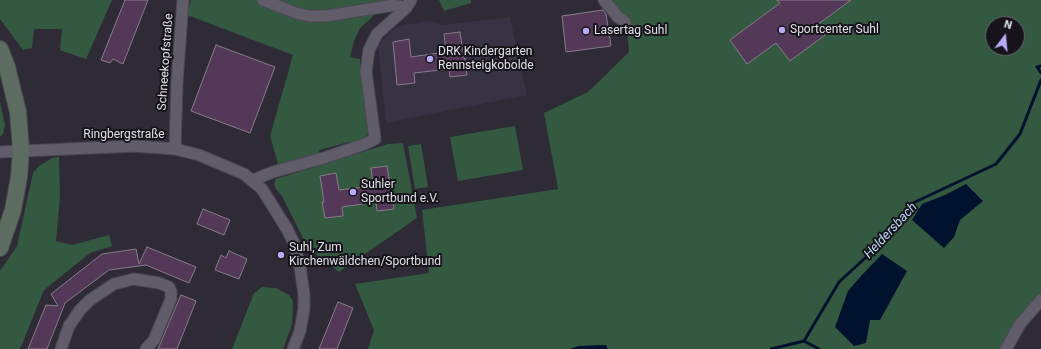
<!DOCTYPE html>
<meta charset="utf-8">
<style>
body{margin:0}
#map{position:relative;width:1041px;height:349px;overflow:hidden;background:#2e2b37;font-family:Roboto,sans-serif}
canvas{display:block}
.north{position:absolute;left:985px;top:16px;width:40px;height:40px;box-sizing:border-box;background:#16141a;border:1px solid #67656c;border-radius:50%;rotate:16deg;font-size:11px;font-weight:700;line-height:16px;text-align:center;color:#e1dfe7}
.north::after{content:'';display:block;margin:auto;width:14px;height:18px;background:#b8abf7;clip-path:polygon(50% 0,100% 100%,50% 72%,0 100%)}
</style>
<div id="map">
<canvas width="1041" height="349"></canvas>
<div class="north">N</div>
</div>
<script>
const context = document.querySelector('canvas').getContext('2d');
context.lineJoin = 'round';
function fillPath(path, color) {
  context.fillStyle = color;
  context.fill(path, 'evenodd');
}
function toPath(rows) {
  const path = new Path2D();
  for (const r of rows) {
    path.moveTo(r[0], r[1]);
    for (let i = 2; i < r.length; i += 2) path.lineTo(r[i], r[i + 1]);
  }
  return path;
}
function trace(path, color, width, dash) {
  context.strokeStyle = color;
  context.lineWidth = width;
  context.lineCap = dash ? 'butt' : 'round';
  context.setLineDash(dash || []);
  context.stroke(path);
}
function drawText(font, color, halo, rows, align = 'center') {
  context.font = font + ' Roboto,sans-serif';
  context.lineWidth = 4;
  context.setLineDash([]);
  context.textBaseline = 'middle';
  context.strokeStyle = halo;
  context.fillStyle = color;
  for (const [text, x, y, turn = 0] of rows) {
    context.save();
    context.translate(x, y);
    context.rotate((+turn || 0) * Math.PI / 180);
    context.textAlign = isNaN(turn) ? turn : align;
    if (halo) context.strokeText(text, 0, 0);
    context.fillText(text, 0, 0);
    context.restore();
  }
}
const built = toPath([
 [510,17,527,95,386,123,378,45,396,27,426,21,445,25]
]);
const green = toPath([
 [0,0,112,0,86,59,60,50,62,29,34,29,32,48,23,50,0,19],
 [191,0,402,0,380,4,379,11,360,28,354,41,350,57,360,59,360,72,369,126,368,134,362,143,351,146,349,142,319,150,320,155,278,164,270,136,293,55,187,15],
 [439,0,471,0,471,3,444,11],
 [604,0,1041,0,1041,300,1006,349,608,349,606,345,579,346,570,349,368,349,374,330,355,284,429,273,422,210,558,189,544,113,588,92,629,52,626,18],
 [993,24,1017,24,1017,48,993,48],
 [0,102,5,125,3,134,0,137],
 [515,126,523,170,458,181,450,137],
 [403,143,417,218,339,272,308,248,282,196,276,189,274,184,276,179,388,144],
 [421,144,428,187,415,189,408,146],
 [59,157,60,197,56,241,72,245,109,235,112,246,90,253,44,290,20,349,0,349,0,271,17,246,33,173,39,166,52,158],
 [262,287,276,288,289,295,293,301,292,324,284,347,283,349,232,349,254,293]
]);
const water = toPath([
 [966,184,983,201,960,220,954,237,944,248,912,220,922,204,945,195],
 [882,254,907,271,880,320,870,320,866,343,854,346,835,327,848,291,862,275],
 [606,345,607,349,570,349,579,346]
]);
const stream = toPath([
 [1041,66,1037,67,1041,73],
 [804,341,819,349],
 [771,349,804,341,839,282,875,249,913,203,996,164,1020,134,1041,80]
]);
const building = toPath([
 [125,0,148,0,123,64,113,59,110,63,101,60,125,0],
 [777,0,851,0,817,25,825,35,790,61,776,43,747,64,730,40,780,3,777,0],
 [603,10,606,14,611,46,566,52,562,16,603,10],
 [460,32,464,59,465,58,467,75,450,77,449,69,414,73,415,83,397,85,393,42,409,39,411,57,446,52,444,34,460,32],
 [216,45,275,67,250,133,191,111,216,45],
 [387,166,394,209,377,211,376,202,342,207,343,216,325,218,322,202,324,202,320,176,336,173,339,190,373,186,371,168,387,166],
 [203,209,230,220,224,235,197,224,203,209],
 [147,247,196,267,189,283,146,265,109,270,65,303,47,349,28,349,46,305,58,306,51,294,102,254,136,249,139,264,147,247],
 [229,251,247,259,239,279,215,270,221,255,226,258,229,251],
 [181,295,196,301,177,349,158,349,181,295],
 [338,302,353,308,337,349,319,349,338,302]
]);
const street = toPath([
 [263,0,296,13,309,16,326,16,394,5,406,8],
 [604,0,618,17,625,22],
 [175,149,177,83,183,0],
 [0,152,135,146,175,149,199,155,244,174,262,189,287,229,294,243,300,267,304,294,304,309,300,331,293,349],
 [253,180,273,172,327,157,365,144,375,139,366,71,369,50,377,34,406,8,411,0],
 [61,349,69,326,80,310,90,300,114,284,134,279,159,283,169,287,171,292,171,299,154,340,146,349],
 [1006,349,1020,324,1041,300]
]);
const secondary = toPath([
 [0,49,7,67,18,112,21,150,19,177,13,210,0,248]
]);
const markers = [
 [782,30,4,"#b8abf7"],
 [586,31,4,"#b8abf7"],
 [430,59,4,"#b8abf7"],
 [353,192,4,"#b8abf7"],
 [281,255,4,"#b8abf7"]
];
const poiNames = [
 ["Sportcenter Suhl",790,30],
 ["Lasertag Suhl",594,31],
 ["DRK Kindergarten",438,52],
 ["Rennsteigkobolde",438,66],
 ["Suhler",361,185],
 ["Sportbund e.V.",361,199],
 ["Suhl, Zum",289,248],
 ["Kirchenwäldchen/Sportbund",289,262]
];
const streetNames = [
 ["Schneekopfstraße",166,62,-86],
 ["Ringbergstraße",124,135]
];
const waterNames = [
 ["Heldersbach",891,231,-47]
];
fillPath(built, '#373244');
fillPath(green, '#335940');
fillPath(water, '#00122d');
trace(stream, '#00122d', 3);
fillPath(building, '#533858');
trace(building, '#877c89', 1);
trace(street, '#4c4852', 13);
trace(secondary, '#4c4852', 18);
trace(street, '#605c6a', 11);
trace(secondary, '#5d6c60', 16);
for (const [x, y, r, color] of markers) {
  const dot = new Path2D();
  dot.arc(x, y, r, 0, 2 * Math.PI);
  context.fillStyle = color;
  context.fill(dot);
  trace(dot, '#16141a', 1.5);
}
drawText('12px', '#e1dfe7', '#16141a', poiNames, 'left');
drawText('12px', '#e1dfe7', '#16141a', streetNames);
drawText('italic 13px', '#bcd7f9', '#16141a', waterNames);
</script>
